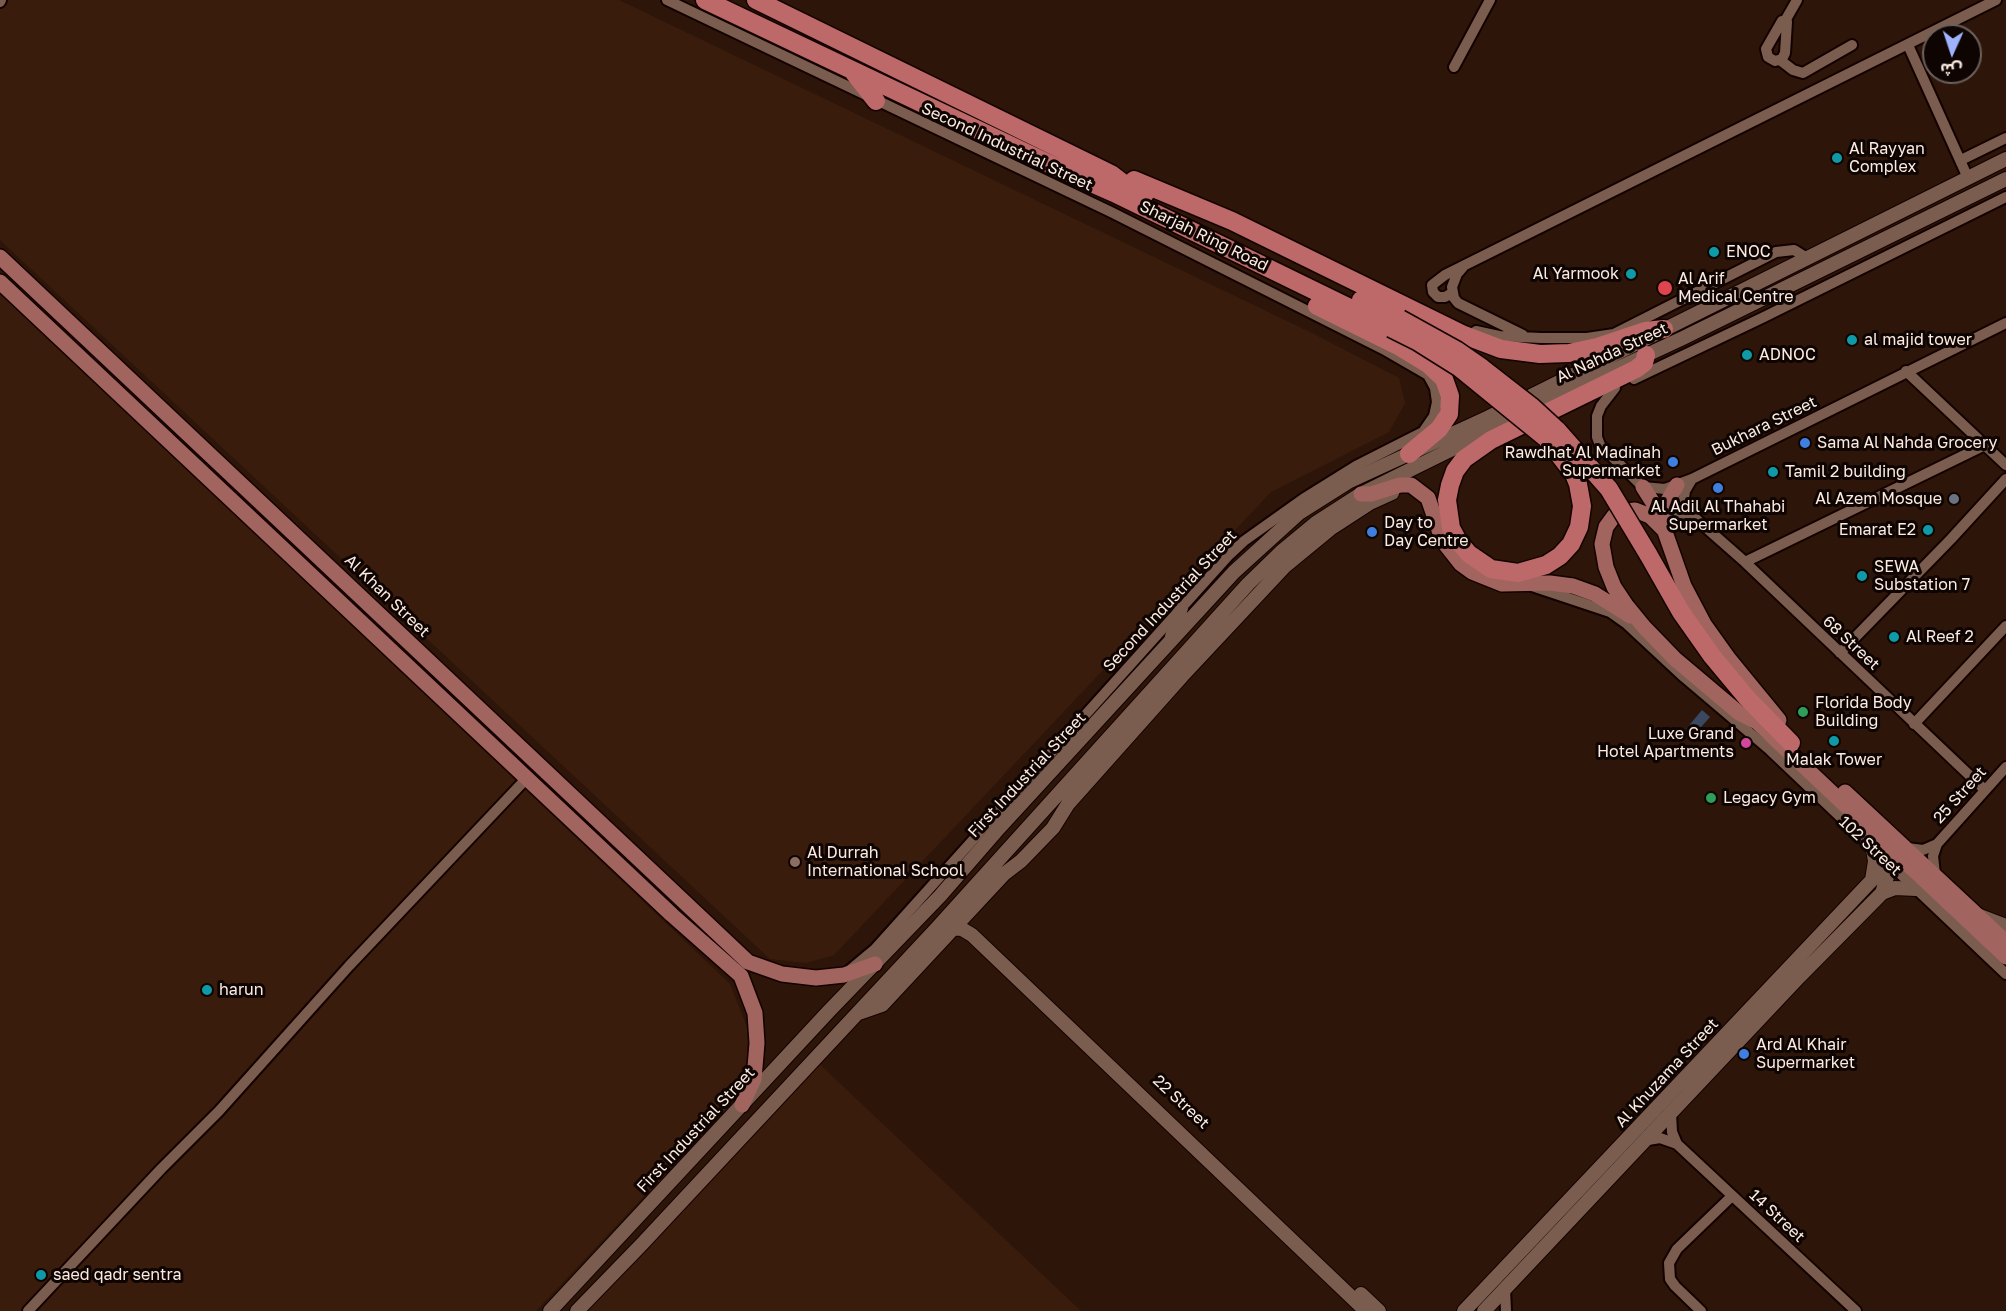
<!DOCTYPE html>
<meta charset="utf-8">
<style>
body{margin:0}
#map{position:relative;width:2006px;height:1311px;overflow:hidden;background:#2d1609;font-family:"Golos Text","Noto Sans Arabic",sans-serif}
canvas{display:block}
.north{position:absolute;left:1922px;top:24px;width:60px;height:60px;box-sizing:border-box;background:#0e0502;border:2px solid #6d615c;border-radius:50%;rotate:183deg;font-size:16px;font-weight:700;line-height:24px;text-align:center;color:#fcebe2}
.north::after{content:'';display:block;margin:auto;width:21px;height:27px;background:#9fb3fd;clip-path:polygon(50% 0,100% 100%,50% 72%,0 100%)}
</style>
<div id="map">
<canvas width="2006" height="1311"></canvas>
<div class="north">ش</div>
</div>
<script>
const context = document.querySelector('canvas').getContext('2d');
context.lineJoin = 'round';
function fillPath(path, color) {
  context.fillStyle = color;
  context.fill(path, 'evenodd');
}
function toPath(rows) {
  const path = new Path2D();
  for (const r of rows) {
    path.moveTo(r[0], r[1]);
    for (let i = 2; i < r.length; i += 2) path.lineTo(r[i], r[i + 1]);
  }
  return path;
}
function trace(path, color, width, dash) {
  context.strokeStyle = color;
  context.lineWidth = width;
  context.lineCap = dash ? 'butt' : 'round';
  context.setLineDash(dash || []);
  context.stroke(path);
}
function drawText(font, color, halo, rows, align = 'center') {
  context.font = font + ' "Golos Text",sans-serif';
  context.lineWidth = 6;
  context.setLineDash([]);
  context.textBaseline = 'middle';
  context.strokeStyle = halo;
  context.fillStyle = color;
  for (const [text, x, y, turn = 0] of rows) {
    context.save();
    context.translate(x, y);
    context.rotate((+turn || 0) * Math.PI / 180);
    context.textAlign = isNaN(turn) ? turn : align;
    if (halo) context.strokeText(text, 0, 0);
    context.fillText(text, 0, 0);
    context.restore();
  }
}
const built = toPath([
 [6,0,619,0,1312,333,1399,378,1405,403,1389,432,1271,492,834,955,806,963,770,959,0,240,0,8],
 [0,291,730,984,748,1030,746,1080,736,1098,536,1311,0,1311],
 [813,1058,1081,1311,579,1311]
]);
const water = toPath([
 [1702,710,1710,717,1694,735,1686,729]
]);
const street = toPath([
 [667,0,1111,212,1383,349,1428,375,1435,388,1437,402,1434,416,1423,432,1356,466,1303,499,1244,541,1229,555,875,949,851,969],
 [0,2,1,0],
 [1782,21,1787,22,1785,53,1782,59,1775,61,1768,57,1766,49,1782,21],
 [1785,21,1797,0],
 [1908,45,1968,178],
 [1780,60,1793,70,1803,73,1852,45],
 [1454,67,1490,0],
 [1961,160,2006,138],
 [1463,267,1457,274,1452,287,1454,298,1458,303,1523,335],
 [1452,293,1445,297,1438,297,1433,292,1432,285,1445,275,1996,0],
 [1476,331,1499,336,1541,338,1587,338,1614,334,1776,252,1794,250,1807,258],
 [1906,371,2006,465],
 [1634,379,1764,317,2006,197],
 [1615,388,1601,406,1597,416,1597,437,1600,445,1643,487,1665,489,1692,479,2006,323],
 [1692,479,1685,491,1684,498,1686,504,1695,518,1745,562,1985,790],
 [1667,535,1671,525,1677,518,1687,516,1695,518],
 [1745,562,1985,445],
 [1532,586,1610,612,1627,624,1684,677,1770,750,2006,974],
 [1840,653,1951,539,2006,479],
 [1914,724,2006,626],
 [1907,848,1923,850,1937,844,2006,767],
 [1935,874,1933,856,1937,844],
 [1671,1113,1672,1132,1677,1144],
 [1648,1140,1660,1138,1677,1144,1856,1311],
 [1505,1289,1506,1311],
 [28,1311,161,1169,219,1111,349,966,526,779],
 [1701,1311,1675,1286,1670,1279,1669,1263,1677,1249,1732,1196]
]);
const secondary = toPath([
 [1171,640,1181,608],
 [1057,747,1081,738],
 [999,828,1002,807],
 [1872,880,1880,874,1887,877,1882,893],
 [1980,916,2006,926],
 [948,928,962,929,972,935,1366,1311],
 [859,1013,882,1005,1004,874,1021,861,1053,828,1068,804,1182,676,1285,566,1330,529,1370,503,1392,493],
 [1361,1294,1379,1311],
 [550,1311,829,1011,940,896,999,828,1234,572,1299,513,1348,482,1489,417,2006,159],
 [577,1311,642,1244,937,928,1248,584,1281,552,1316,523,1361,494,1580,386,1683,338,2006,179],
 [1464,1311,1872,880,1875,861,1873,849],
 [1484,1311,1799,977,1882,893,1895,888,1916,889]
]);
const primary = toPath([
 [0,257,748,962,782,974,816,978,844,975,875,964],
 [0,282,672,915,741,976,755,1013,757,1043,754,1079,742,1105],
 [1643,487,1657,509,1684,586,1704,624,1729,659,1779,720],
 [1361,494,1371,494,1400,485,1411,485,1428,498,1440,533,1446,545,1461,564,1472,572,1502,584,1550,583,1573,586,1595,594,1630,616],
 [1664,524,1666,504,1677,485],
 [1664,530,1650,516,1635,510,1620,512,1614,516,1606,527,1602,544,1606,567,1614,587,1626,605,1644,627,1675,659,1739,713,1757,722,2006,957],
 [1845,792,2006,942]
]);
const highway = toPath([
 [705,0,1062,170,1114,193,1391,328],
 [756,0,1111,174,1124,184,1145,194],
 [854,73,876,101],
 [1134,180,1232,221,1464,335,1501,349,1540,354,1569,353,1597,347,1645,331,1664,329],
 [1361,300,1400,319],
 [1317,306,1400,347,1428,364,1444,379,1450,396,1449,414,1439,429,1409,454],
 [1557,430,1609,489],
 [1546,438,1574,474,1578,484,1582,506,1579,527,1571,544,1560,556,1546,565,1518,573,1491,569,1469,554,1458,541,1451,528,1447,500,1450,485,1455,471,1464,459,1491,440,1636,369,1644,363,1646,355],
 [1648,554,1681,612,1712,656,1747,698,1791,743]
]);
const highwayBridge = toPath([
 [1400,319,1456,350,1482,368,1532,407,1557,430],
 [1391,328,1417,341,1460,368,1546,438],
 [1609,489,1648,554]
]);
const markers = [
 [1837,158,6,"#0f9aa8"],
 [1714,252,6,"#0f9aa8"],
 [1631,274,6,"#0f9aa8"],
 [1665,288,8,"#e0444e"],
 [1852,340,6,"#0f9aa8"],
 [1747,355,6,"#0f9aa8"],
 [1805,443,6,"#3f7fe0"],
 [1673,462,6,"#3f7fe0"],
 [1773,472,6,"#0f9aa8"],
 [1718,488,6,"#3f7fe0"],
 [1954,499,6,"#6b7280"],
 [1928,530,6,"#0f9aa8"],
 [1372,532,6,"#3f7fe0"],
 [1862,576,6,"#0f9aa8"],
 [1894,637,6,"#0f9aa8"],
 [1803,712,6,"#2e9e5b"],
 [1834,741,6,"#0f9aa8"],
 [1746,743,6,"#d1479c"],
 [1711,798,6,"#2e9e5b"],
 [795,862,6,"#8d6e63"],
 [207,990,6,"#0f9aa8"],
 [1744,1054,6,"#3f7fe0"],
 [41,1275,6,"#0f9aa8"]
];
const streetNames = [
 ["Second Industrial Street",1007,147,25],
 ["Sharjah Ring Road",1204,236,26],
 ["Al Nahda Street",1612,353,-25],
 ["Bukhara Street",1764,426,-26],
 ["Al Khan Street",387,596,44],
 ["Second Industrial Street",1170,601,-47],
 ["68 Street",1851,643,43],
 ["First Industrial Street",1027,775,-47],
 ["25 Street",1960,795,-48],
 ["102 Street",1870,846,43],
 ["Al Khuzama Street",1667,1073,-47],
 ["22 Street",1181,1102,43],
 ["First Industrial Street",696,1130,-47],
 ["14 Street",1777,1216,43]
];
const poiNames = [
 ["Al Rayyan",1849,149],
 ["Complex",1849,167],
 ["ENOC",1726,252],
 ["Al Yarmook",1619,274,"right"],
 ["Al Arif",1678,279],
 ["Medical Centre",1678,297],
 ["al majid tower",1864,340],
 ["ADNOC",1759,355],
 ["Sama Al Nahda Grocery",1817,443],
 ["Rawdhat Al Madinah",1661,453,"right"],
 ["Supermarket",1661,471,"right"],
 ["Tamil 2 building",1785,472],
 ["Al Azem Mosque",1942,499,"right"],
 ["Al Adil Al Thahabi",1718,507,"center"],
 ["Supermarket",1718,525,"center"],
 ["Day to",1384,523],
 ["Day Centre",1384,541],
 ["Emarat E2",1916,530,"right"],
 ["SEWA",1874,567],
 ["Substation 7",1874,585],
 ["Al Reef 2",1906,637],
 ["Florida Body",1815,703],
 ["Building",1815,721],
 ["Luxe Grand",1734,734,"right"],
 ["Hotel Apartments",1734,752,"right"],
 ["Malak Tower",1834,760,"center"],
 ["Legacy Gym",1723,798],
 ["Al Durrah",807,853],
 ["International School",807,871],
 ["harun",219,990],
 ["Ard Al Khair",1756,1045],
 ["Supermarket",1756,1063],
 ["saed qadr sentra",53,1275]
];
fillPath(built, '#3a1c0c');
fillPath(water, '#3a4961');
trace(street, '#140200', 14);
trace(secondary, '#140200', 16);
trace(primary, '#140200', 18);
trace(highway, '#140200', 21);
trace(street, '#7a5d4f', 10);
trace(secondary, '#7a5d4f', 14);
trace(primary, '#a2645f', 15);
trace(highway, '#bd6869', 18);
trace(highwayBridge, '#140200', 21, []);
trace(highwayBridge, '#bd6869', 18);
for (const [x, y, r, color] of markers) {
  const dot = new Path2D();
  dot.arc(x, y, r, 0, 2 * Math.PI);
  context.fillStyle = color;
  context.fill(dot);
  trace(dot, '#0e0502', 2);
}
drawText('16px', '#fcebe2', '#0e0502', streetNames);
drawText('16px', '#fcebe2', '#0e0502', poiNames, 'left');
</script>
